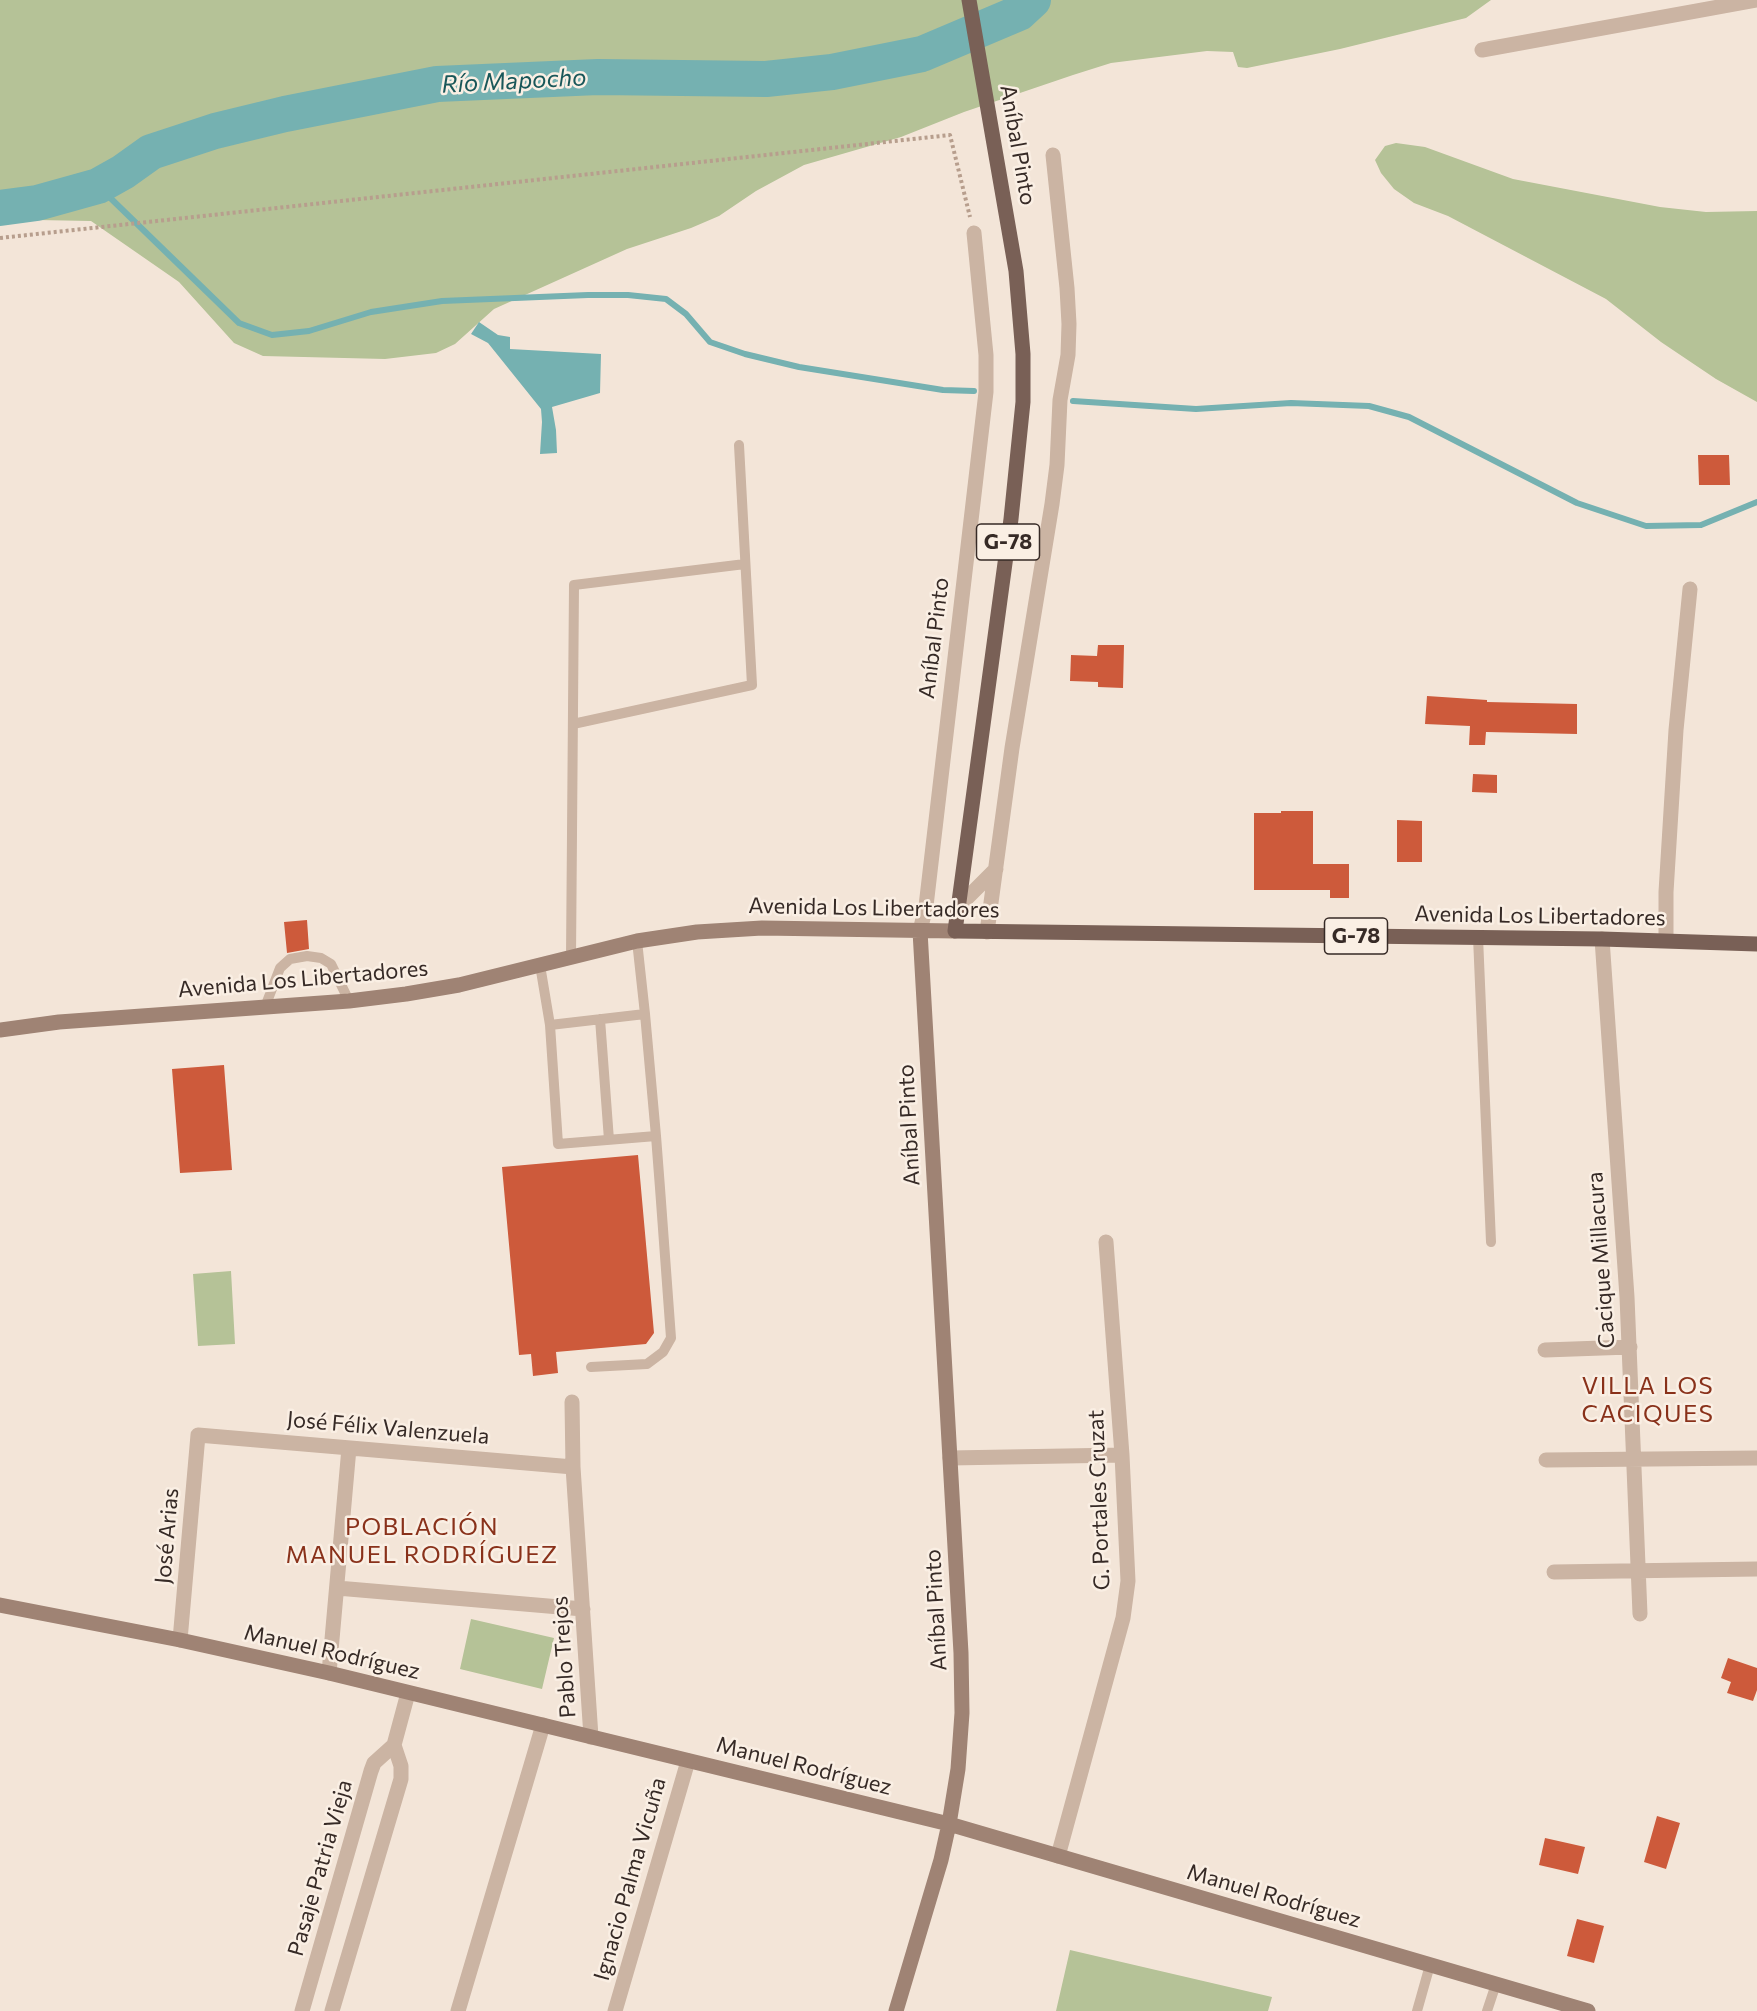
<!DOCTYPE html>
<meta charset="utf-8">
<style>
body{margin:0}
canvas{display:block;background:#f3e5d8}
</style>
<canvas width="1757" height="2011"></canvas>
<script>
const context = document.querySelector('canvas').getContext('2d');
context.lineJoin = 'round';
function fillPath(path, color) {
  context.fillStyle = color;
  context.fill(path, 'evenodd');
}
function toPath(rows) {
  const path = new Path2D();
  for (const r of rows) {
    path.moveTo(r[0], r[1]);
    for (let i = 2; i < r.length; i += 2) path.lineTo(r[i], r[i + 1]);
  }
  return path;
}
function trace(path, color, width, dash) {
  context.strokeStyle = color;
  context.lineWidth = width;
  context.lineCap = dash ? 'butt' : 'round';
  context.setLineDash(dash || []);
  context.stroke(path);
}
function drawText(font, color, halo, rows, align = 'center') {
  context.font = font + ' Commissioner,sans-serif';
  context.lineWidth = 5;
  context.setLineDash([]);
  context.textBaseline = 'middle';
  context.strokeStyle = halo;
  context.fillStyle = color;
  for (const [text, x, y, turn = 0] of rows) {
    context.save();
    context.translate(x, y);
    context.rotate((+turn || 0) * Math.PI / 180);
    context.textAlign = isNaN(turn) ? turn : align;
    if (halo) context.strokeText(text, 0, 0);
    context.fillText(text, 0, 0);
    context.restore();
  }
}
const green = toPath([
 [0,0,1491,0,1466,18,1340,49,1247,68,1238,67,1233,52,1207,51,1111,63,1073,75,964,112,901,137,804,165,756,191,719,216,691,228,627,249,494,309,455,344,436,353,385,359,263,356,234,343,179,282,91,221,37,220,0,224],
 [1396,143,1425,147,1513,179,1660,207,1706,212,1757,211,1757,402,1716,379,1661,342,1606,299,1448,216,1414,203,1394,189,1381,173,1375,160,1385,146],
 [231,1271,235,1344,198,1346,193,1274],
 [471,1619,554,1638,542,1689,460,1669],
 [1070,1950,1272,1997,1268,2011,1056,2011]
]);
const water = toPath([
 [479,322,498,335,510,337,510,349,601,354,600,393,552,407,556,430,557,453,540,454,542,422,541,409,488,343,471,334]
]);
const stream = toPath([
 [98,186,239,323,272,335,309,331,371,312,442,301,588,295,628,295,666,299,686,314,710,342,745,354,799,367,943,390,974,391],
 [1073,401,1196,409,1291,403,1369,406,1409,417,1577,503,1646,526,1701,525,1757,502]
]);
const river = toPath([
 [0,208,37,203,98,186,123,172,151,152,215,131,285,114,437,84,598,77,766,79,832,72,922,54,1019,13,1033,0]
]);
const building = toPath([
 [1698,455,1729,455,1730,485,1699,485],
 [1098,645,1124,645,1123,688,1098,687,1098,682,1070,681,1071,655,1097,656],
 [1427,696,1487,700,1487,702,1577,704,1577,734,1486,732,1485,745,1469,745,1470,726,1425,724],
 [1473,774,1497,775,1497,793,1472,792],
 [1281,811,1313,811,1313,864,1349,864,1349,898,1330,898,1330,890,1254,890,1254,813,1281,813],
 [1397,820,1422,821,1422,862,1397,862],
 [307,920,309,949,287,953,284,922],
 [224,1065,232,1170,180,1173,172,1069],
 [638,1155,654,1333,646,1344,556,1352,558,1373,533,1376,531,1354,519,1355,502,1167],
 [1728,1658,1757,1668,1757,1690,1753,1701,1727,1693,1731,1682,1721,1678],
 [1657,1816,1680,1823,1666,1869,1644,1862],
 [1545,1838,1585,1847,1578,1874,1539,1865],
 [1577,1919,1604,1926,1594,1963,1567,1956]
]);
const path = toPath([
 [0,238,950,135,970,217]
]);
const lane = toPath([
 [573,724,752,685,739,445],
 [1478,937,1491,1242],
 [637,941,645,1014],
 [571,957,574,585,745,564],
 [540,965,550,1025],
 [265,1007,280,968,290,959,307,956,321,958,331,964,349,1001],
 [600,1019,609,1140],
 [591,1367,647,1364,663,1352,671,1338,660,1188,656,1136,645,1014,550,1025,558,1144,656,1136],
 [1417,2011,1430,1965],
 [1487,2011,1496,1984]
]);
const street = toPath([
 [1482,50,1757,0],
 [959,906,996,869],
 [920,931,926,906,986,392,986,355,974,233],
 [987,932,1012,748,1052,504,1057,465,1060,400,1068,355,1069,324,1067,288,1053,155],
 [1602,939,1627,1297,1640,1614],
 [1666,940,1666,892,1676,730,1690,589],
 [1545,1350,1630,1347],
 [572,1402,573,1467,591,1737],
 [950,1458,1122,1455],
 [1546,1460,1757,1458],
 [1554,1572,1757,1569],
 [337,1588,583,1609],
 [180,1640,198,1435,573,1467],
 [329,1673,349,1448],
 [1058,1856,1123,1618,1128,1581,1122,1455,1106,1242],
 [302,2011,371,1771,374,1763,394,1745],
 [332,2011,401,1779,401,1766,394,1745,408,1693],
 [458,2011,543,1725],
 [615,2011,688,1761]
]);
const secondary = toPath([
 [0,1030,59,1022,349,1001,406,994,459,985,637,941,697,932,762,928,955,931],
 [0,1605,180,1640,329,1673,949,1824,1588,2011],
 [896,2011,941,1860,949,1824,958,1769,962,1713,961,1653,920,931]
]);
const primary = toPath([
 [969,0,1016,271,1023,354,1023,402,1011,519,955,931,1602,939,1757,944]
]);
const shields = [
 [1008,542,63],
 [1356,936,63]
];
const shieldNames = [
 ["G-78",1008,542],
 ["G-78",1356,936]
];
const streetNames = [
 ["Aníbal Pinto",1018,145,80],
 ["Aníbal Pinto",934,638,-83],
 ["Avenida Los Libertadores",874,908,1],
 ["Avenida Los Libertadores",1540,916,1],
 ["Avenida Los Libertadores",303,979,-5],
 ["Aníbal Pinto",909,1125,-93],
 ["Cacique Millacura",1601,1260,-94],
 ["José Félix Valenzuela",388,1428,5],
 ["G. Portales Cruzat",1099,1500,-92],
 ["José Arias",167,1536,-85],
 ["Aníbal Pinto",936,1610,-93],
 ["Manuel Rodríguez",332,1652,13],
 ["Pablo Trejos",564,1657,-94],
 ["Manuel Rodríguez",804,1766,14],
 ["Pasaje Patria Vieja",320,1868,-74],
 ["Ignacio Palma Vicuña",630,1879,-74],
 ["Manuel Rodríguez",1274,1896,16]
];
const waterNames = [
 ["Río Mapocho",514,81,-3]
];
const neighbourhoodNames = [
 ["VILLA LOS",1648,1386],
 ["CACIQUES",1648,1414],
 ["POBLACIÓN",422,1527],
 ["MANUEL RODRÍGUEZ",422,1555]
];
fillPath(green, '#b5c297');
fillPath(water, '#75b1b1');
trace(stream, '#75b1b1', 6);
trace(river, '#75b1b1', 36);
fillPath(building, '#cd5a3b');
trace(path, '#b79e8d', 4, [3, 3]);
trace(lane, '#cbb4a3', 10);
trace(street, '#cbb4a3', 15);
trace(secondary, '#9f8374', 15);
trace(primary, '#796056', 15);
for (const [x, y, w] of shields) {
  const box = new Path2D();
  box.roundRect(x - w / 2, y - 18, w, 36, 4.5);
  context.fillStyle = '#faefe4';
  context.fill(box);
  trace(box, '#362a26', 1.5);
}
drawText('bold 21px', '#362a26', null, shieldNames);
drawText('22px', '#362a26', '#faefe4', streetNames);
drawText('italic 24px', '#195759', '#faefe4', waterNames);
context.letterSpacing = '1.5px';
drawText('24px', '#89311a', '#faefe4', neighbourhoodNames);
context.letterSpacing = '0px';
</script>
